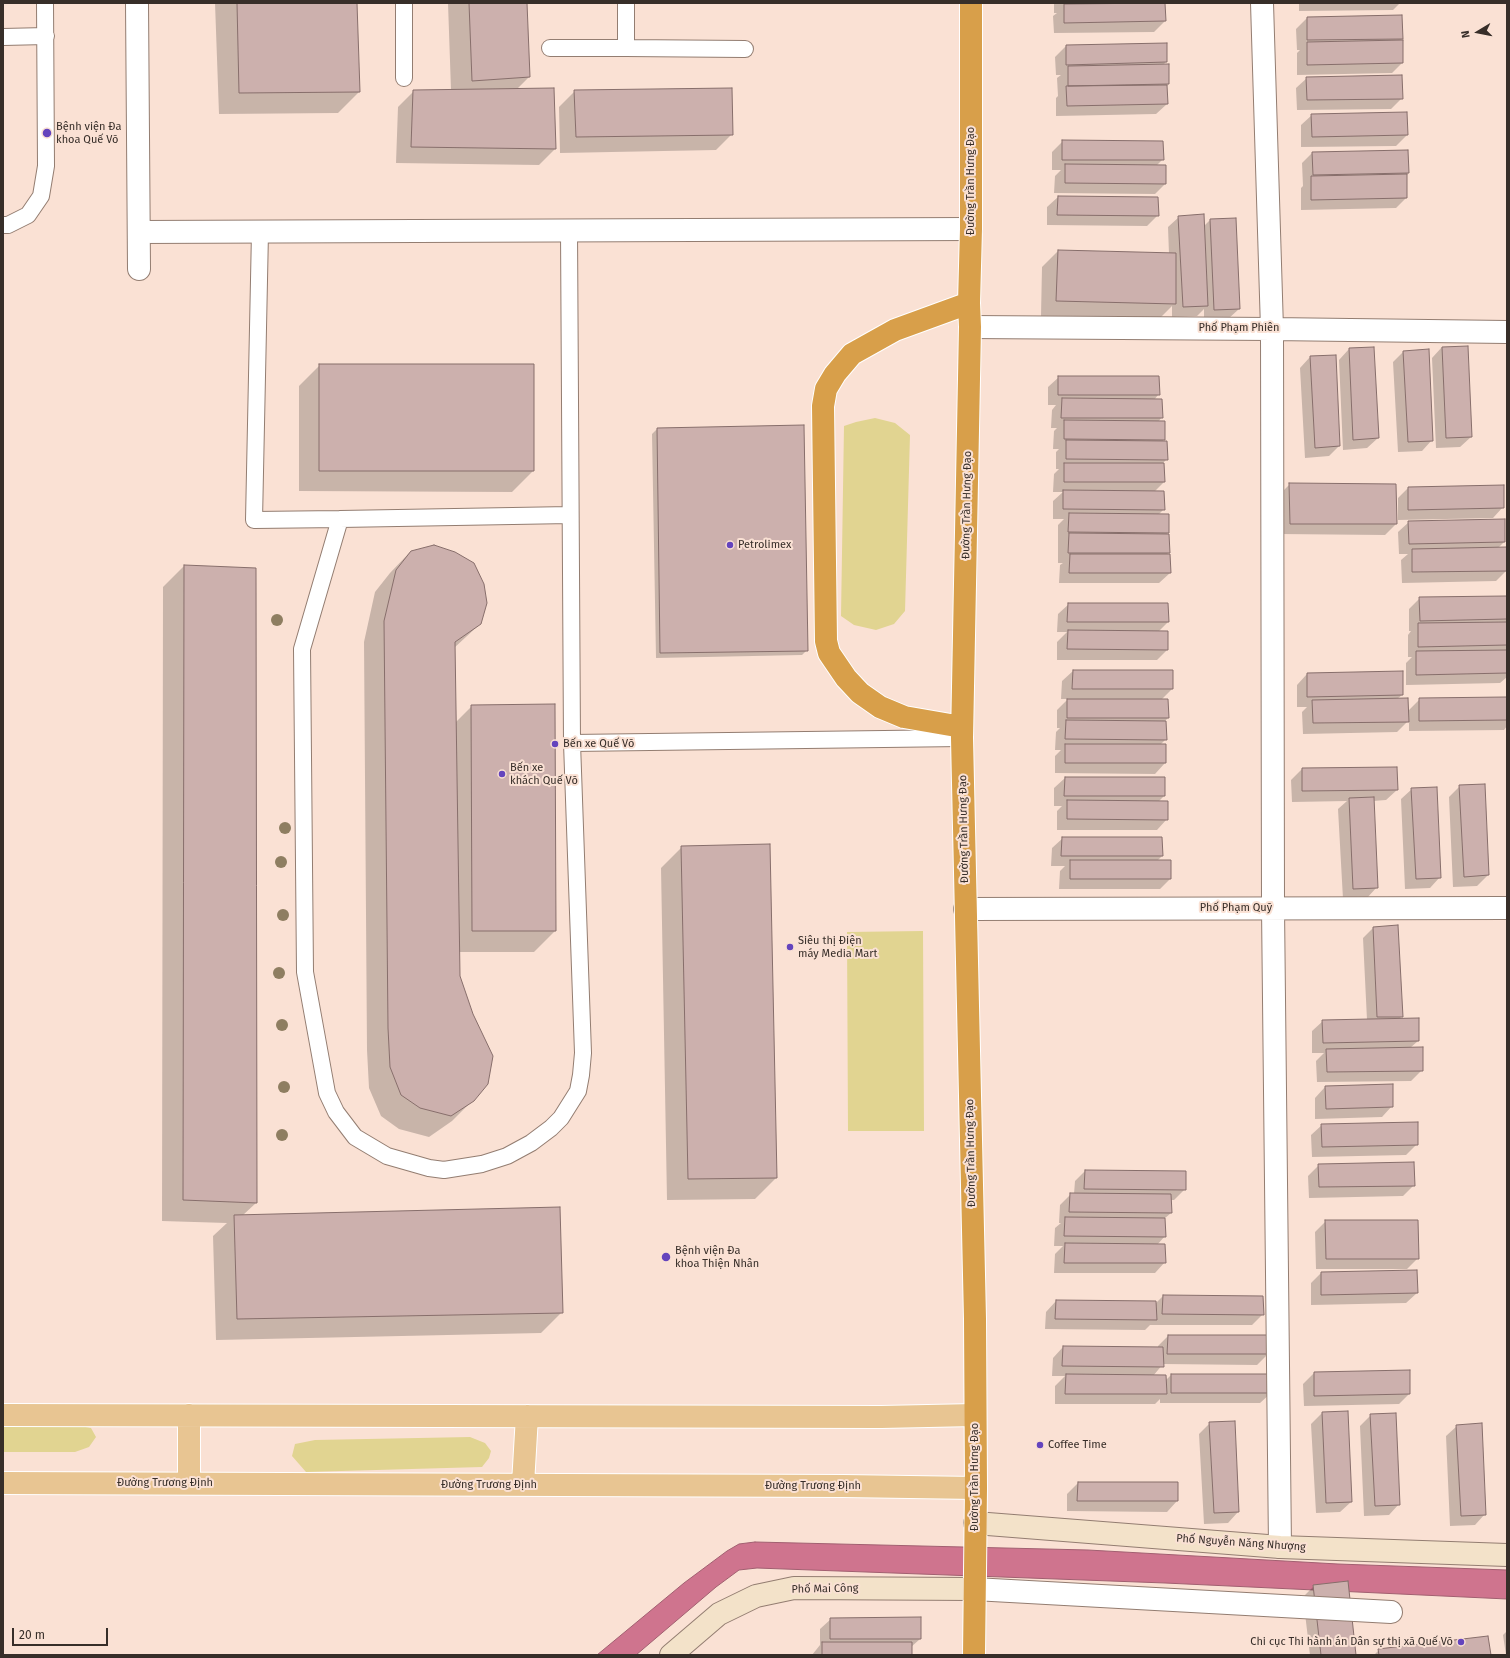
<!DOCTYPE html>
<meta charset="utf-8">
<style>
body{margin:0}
#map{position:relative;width:1510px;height:1658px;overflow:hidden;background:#fae1d4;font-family:"Fira Sans",sans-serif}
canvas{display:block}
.frame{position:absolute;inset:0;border:4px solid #372e29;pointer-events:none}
.north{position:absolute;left:1458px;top:12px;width:40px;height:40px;-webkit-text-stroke:3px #fae1d4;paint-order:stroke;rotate:260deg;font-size:11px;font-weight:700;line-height:16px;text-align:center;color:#372e29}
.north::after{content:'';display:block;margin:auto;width:14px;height:18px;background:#372e29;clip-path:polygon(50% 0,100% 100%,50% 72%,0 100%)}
.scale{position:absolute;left:12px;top:1628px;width:96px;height:18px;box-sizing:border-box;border:2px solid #372e29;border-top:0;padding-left:5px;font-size:12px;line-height:14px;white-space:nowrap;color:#372e29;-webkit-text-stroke:3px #fae1d4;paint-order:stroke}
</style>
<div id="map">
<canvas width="1510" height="1658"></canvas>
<div class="frame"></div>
<div class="north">N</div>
<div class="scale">20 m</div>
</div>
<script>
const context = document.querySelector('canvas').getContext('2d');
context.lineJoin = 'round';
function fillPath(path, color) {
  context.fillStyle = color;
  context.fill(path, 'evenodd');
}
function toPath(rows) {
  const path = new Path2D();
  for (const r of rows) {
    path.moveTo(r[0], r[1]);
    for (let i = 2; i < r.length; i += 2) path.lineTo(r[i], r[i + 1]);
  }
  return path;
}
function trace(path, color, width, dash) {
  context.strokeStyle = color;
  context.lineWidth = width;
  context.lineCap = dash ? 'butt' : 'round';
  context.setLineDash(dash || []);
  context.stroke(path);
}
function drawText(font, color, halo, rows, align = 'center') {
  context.font = font + ' "Fira Sans",sans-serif';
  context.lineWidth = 4;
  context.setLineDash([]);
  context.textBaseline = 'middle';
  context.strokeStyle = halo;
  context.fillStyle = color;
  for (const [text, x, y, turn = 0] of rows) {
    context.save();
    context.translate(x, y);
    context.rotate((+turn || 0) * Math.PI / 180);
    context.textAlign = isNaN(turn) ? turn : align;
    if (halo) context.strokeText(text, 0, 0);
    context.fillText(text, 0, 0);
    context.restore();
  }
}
const green = toPath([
 [875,418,895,423,910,435,905,611,894,624,876,630,854,625,841,616,844,426,856,422],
 [923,931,924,1131,848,1131,847,932],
 [71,1424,91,1428,96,1437,89,1447,75,1452,3,1452,3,1425],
 [470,1437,485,1443,491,1451,489,1458,482,1467,306,1472,292,1456,295,1444,315,1440]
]);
const water = toPath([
 [755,1542,1088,1550,1338,1564,1507,1570,1507,1599,1165,1583,757,1568,739,1570,716,1587,636,1655,597,1655,684,1583,727,1551,739,1544,755,1542]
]);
const shadow = toPath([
 [215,3,356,3,359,92,338,113,219,114],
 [448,3,526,3,529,77,516,90,555,149,539,165,396,163,398,107,414,91,451,90],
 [1054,3,1164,3,1165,21,1154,32,1054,33,1053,16,1057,13,1054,13],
 [1299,3,1400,3,1393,10,1299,11],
 [1307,18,1402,39,1400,41,1402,63,1392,73,1297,75,1297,53,1300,50,1297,50,1296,29],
 [1166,44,1166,62,1163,65,1168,83,1166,85,1167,104,1156,114,1056,116,1056,98,1058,96,1057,78,1061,75,1056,75,1055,57,1066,46],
 [1307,78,1402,98,1391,109,1297,110,1296,88],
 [575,91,732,134,716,150,560,153,559,107],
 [1312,115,1407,135,1396,146,1301,147,1301,125],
 [1063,141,1163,159,1156,166,1165,184,1155,194,1054,193,1055,176,1061,170,1052,170,1052,152],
 [1312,153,1408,173,1406,174,1406,198,1396,208,1301,210,1301,188,1303,186,1302,163],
 [1058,197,1158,215,1147,226,1047,225,1047,207],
 [1179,217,1203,227,1210,220,1239,309,1228,319,1204,320,1204,309,1197,316,1172,317,1172,306,1159,319,1041,316,1042,267,1058,251,1169,254,1168,227],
 [1442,347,1471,437,1460,447,1436,448,1432,358],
 [1349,349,1378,438,1367,448,1343,450,1339,360],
 [1403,352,1432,440,1422,451,1398,452,1393,362],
 [1310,357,1339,446,1329,456,1305,458,1300,368],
 [320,365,533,471,512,492,299,491,299,386],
 [1059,377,1158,395,1154,400,1162,417,1158,422,1164,439,1162,442,1167,459,1163,463,1164,482,1154,492,1164,509,1158,515,1168,532,1166,535,1169,552,1166,555,1170,573,1159,583,1059,583,1060,565,1063,563,1058,563,1058,525,1064,519,1053,519,1053,501,1063,492,1053,492,1054,474,1059,469,1056,469,1056,452,1059,449,1053,449,1054,431,1057,428,1051,428,1052,410,1056,405,1048,405,1048,387],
 [803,426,807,650,802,655,656,658,652,434,657,429],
 [1290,484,1396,524,1385,535,1279,534,1279,495],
 [1409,487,1503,507,1493,518,1398,520,1398,498],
 [1504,520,1504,542,1498,548,1507,570,1496,581,1402,583,1401,560,1408,554,1399,554,1398,532,1409,522],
 [411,551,480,624,454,648,456,722,472,706,555,931,534,952,459,952,459,976,472,1015,473,1100,452,1121,429,1137,399,1129,381,1116,369,1088,367,1050,364,642,375,592,390,573],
 [184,566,256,1203,243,1215,562,1312,541,1333,216,1340,213,1236,227,1223,162,1221,163,587],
 [1507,597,1507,677,1500,683,1406,685,1406,663,1412,657,1408,657,1408,635,1411,631,1409,631,1409,609,1420,598],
 [1069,604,1168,622,1158,632,1167,650,1157,660,1057,660,1057,642,1067,632,1057,632,1058,614],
 [1073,671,1172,671,1172,689,1161,700,1168,718,1164,722,1166,739,1160,745,1165,745,1165,763,1155,774,1055,773,1055,756,1061,750,1055,750,1056,732,1060,728,1057,728,1057,710,1068,699,1061,699,1062,681],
 [1307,674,1402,695,1397,699,1408,711,1420,699,1507,698,1507,726,1504,730,1409,731,1409,720,1397,732,1303,734,1302,712,1307,707,1297,707,1297,685],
 [1396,768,1397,790,1386,800,1373,801,1377,887,1367,898,1343,899,1338,809,1347,801,1292,802,1291,780,1302,769],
 [1065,778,1164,796,1159,801,1167,819,1157,830,1057,830,1057,811,1062,806,1054,806,1054,788],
 [1460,786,1488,875,1477,886,1453,887,1449,797],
 [1412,789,1440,877,1430,888,1405,889,1401,799],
 [1063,838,1162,856,1157,861,1170,879,1160,889,1059,889,1060,871,1065,866,1051,866,1052,848],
 [682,847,776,1178,755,1199,667,1200,661,868],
 [1373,928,1402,1016,1399,1019,1418,1041,1410,1048,1422,1070,1411,1081,1317,1082,1316,1061,1324,1053,1312,1053,1312,1031,1323,1021,1367,1020,1363,938],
 [1325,1087,1392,1106,1382,1117,1315,1119,1315,1098],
 [1322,1125,1417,1144,1406,1155,1312,1157,1311,1135],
 [1319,1165,1414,1185,1403,1196,1309,1198,1308,1176],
 [1085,1171,1185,1189,1174,1200,1170,1200,1171,1213,1164,1219,1165,1236,1157,1245,1165,1262,1155,1273,1054,1273,1055,1254,1063,1246,1054,1246,1055,1228,1061,1223,1059,1223,1060,1205,1071,1194,1074,1194,1075,1181],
 [1326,1221,1418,1258,1407,1269,1316,1269,1315,1232],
 [1321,1273,1417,1293,1406,1303,1311,1305,1311,1283],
 [1163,1296,1263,1314,1252,1325,1150,1325,1145,1330,1045,1329,1046,1312,1056,1301,1155,1304],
 [1168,1336,1268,1354,1257,1365,1163,1364,1153,1376,1165,1381,1171,1375,1271,1393,1260,1403,1160,1403,1160,1399,1155,1404,1055,1404,1055,1386,1065,1376,1052,1376,1053,1358,1063,1347,1158,1348,1158,1346],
 [1409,1371,1409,1394,1399,1404,1304,1406,1303,1384,1314,1373],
 [1322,1413,1351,1502,1340,1512,1316,1513,1311,1424],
 [1371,1415,1399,1504,1389,1515,1364,1516,1360,1426],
 [1210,1423,1238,1512,1228,1523,1204,1524,1199,1434],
 [1457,1426,1485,1514,1475,1525,1450,1526,1446,1436],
 [1078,1483,1177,1483,1177,1501,1167,1512,1067,1511,1067,1494],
 [1314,1586,1355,1655,1310,1655,1303,1597],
 [831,1619,920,1639,911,1647,911,1655,812,1655,820,1645,820,1629],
 [1507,1631,1507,1655,1506,1655,1503,1635],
 [1379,1650,1490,1655,1374,1655]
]);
const building = toPath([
 [237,3,357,3,360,92,239,93,237,3],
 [469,3,527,3,530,77,472,81,469,3],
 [1165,3,1166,21,1064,23,1064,4,1165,3],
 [1402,15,1403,39,1307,40,1307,17,1402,15],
 [1403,40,1403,63,1307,65,1307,42,1403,40],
 [1167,43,1167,62,1066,65,1066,45,1167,43],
 [1169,64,1169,84,1068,86,1068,66,1169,64],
 [1402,75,1403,99,1307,100,1306,77,1402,75],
 [1167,85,1168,104,1067,106,1066,86,1167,85],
 [554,88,556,149,411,147,413,90,554,88],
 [732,88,733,135,576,137,574,90,732,88],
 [1407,112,1408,135,1312,137,1311,114,1407,112],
 [1062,140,1163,141,1164,160,1062,160,1062,140],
 [1408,150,1409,173,1313,175,1312,152,1408,150],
 [1065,164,1166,165,1166,184,1065,183,1065,164],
 [1407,174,1407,198,1311,200,1311,176,1407,174],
 [1058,196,1158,197,1159,216,1057,215,1058,196],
 [1204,214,1208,306,1183,307,1178,216,1204,214],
 [1236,218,1240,309,1214,310,1210,219,1236,218],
 [1058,250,1176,253,1176,304,1056,301,1058,250],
 [1468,346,1472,437,1446,438,1442,347,1468,346],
 [1374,347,1379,438,1353,440,1349,348,1374,347],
 [1429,349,1433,441,1408,442,1403,351,1429,349],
 [1336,355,1340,446,1315,448,1310,356,1336,355],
 [319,364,534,364,534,471,319,471,319,364],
 [1058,376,1159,376,1160,395,1058,395,1058,376],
 [1062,398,1162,399,1163,418,1061,418,1062,398],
 [1064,420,1165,421,1165,440,1064,439,1064,420],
 [804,425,808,651,660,653,657,428,804,425],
 [1066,440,1167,441,1168,460,1066,459,1066,440],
 [1064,463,1164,463,1165,482,1064,482,1064,463],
 [1289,483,1396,484,1397,524,1290,524,1289,483],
 [1504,485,1504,508,1408,510,1408,487,1504,485],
 [1063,490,1164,491,1165,510,1063,509,1063,490],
 [1069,513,1169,514,1169,533,1068,532,1069,513],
 [1505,519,1505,542,1409,544,1408,521,1505,519],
 [1069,533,1169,534,1170,553,1068,553,1069,533],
 [434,545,455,552,474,563,484,584,487,603,481,624,455,642,460,976,473,1014,493,1056,488,1084,474,1101,451,1116,420,1108,401,1095,390,1067,388,1028,384,621,396,570,411,551,434,545],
 [1507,547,1507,571,1412,572,1412,549,1507,547],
 [1070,554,1170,554,1171,573,1069,573,1070,554],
 [184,565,256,568,257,1203,183,1200,184,565],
 [1507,596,1507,619,1420,621,1419,597,1507,596],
 [1068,603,1168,603,1169,622,1067,622,1068,603],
 [1507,622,1507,645,1418,647,1418,623,1507,622],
 [1068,630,1168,631,1168,650,1067,649,1068,630],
 [1507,650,1507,673,1416,675,1416,651,1507,650],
 [1073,670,1173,670,1173,689,1072,689,1073,670],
 [1403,671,1403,695,1307,697,1307,673,1403,671],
 [1507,697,1507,720,1419,721,1419,698,1507,697],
 [1408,698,1409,722,1313,723,1312,700,1408,698],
 [1067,699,1168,699,1169,718,1067,718,1067,699],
 [555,704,556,931,472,931,471,705,555,704],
 [1066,720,1166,721,1167,740,1065,739,1066,720],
 [1065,744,1166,744,1166,763,1065,763,1065,744],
 [1397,767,1398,790,1302,791,1302,768,1397,767],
 [1065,777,1165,777,1165,796,1064,796,1065,777],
 [1485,784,1489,875,1464,877,1459,785,1485,784],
 [1437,787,1441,878,1416,879,1411,788,1437,787],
 [1374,797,1378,888,1353,889,1349,798,1374,797],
 [1067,800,1168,801,1168,820,1067,819,1067,800],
 [1062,837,1162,837,1163,856,1061,856,1062,837],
 [770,844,777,1178,688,1179,681,846,770,844],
 [1070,860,1171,860,1171,879,1070,879,1070,860],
 [1398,925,1403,1017,1377,1017,1373,927,1398,925],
 [1419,1018,1419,1041,1323,1043,1322,1020,1419,1018],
 [1423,1047,1423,1071,1327,1072,1326,1049,1423,1047],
 [1393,1084,1393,1107,1326,1109,1325,1086,1393,1084],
 [1418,1122,1418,1145,1322,1147,1321,1124,1418,1122],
 [1414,1162,1415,1186,1319,1187,1318,1164,1414,1162],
 [1085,1170,1186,1171,1186,1190,1084,1189,1085,1170],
 [1070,1193,1171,1194,1172,1213,1069,1212,1070,1193],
 [560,1207,563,1313,237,1319,234,1215,560,1207],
 [1065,1217,1165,1218,1166,1237,1064,1236,1065,1217],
 [1325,1220,1418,1220,1419,1259,1326,1259,1325,1220],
 [1065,1243,1165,1244,1166,1263,1064,1263,1065,1243],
 [1417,1270,1418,1293,1321,1295,1321,1272,1417,1270],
 [1163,1295,1263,1296,1264,1315,1162,1314,1163,1295],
 [1056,1300,1156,1301,1157,1320,1055,1319,1056,1300],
 [1168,1335,1268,1335,1269,1354,1167,1354,1168,1335],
 [1063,1346,1163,1347,1164,1367,1062,1366,1063,1346],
 [1410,1370,1410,1394,1314,1396,1314,1372,1410,1370],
 [1066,1374,1166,1375,1167,1394,1065,1394,1066,1374],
 [1171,1374,1271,1374,1272,1393,1171,1393,1171,1374],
 [1348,1411,1352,1502,1326,1503,1322,1412,1348,1411],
 [1396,1413,1400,1505,1375,1506,1370,1414,1396,1413],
 [1235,1421,1239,1512,1214,1513,1209,1422,1235,1421],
 [1482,1423,1486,1515,1461,1516,1456,1425,1482,1423],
 [1078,1482,1178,1482,1178,1501,1077,1501,1078,1482],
 [1348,1581,1356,1655,1321,1655,1313,1585,1348,1581],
 [921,1617,921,1639,830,1639,830,1618,921,1617],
 [1488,1636,1491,1655,1379,1655,1378,1649,1488,1636],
 [822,1642,912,1642,912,1655,822,1655,822,1642]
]);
const lane = toPath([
 [404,3,404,78],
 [626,3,626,48,745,49],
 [3,37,46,36],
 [550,48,626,48],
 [3,225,8,225,28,215,41,196,46,166,45,3],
 [569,230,572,743,583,1053,581,1075,578,1091,561,1118,551,1128,531,1143,507,1156,482,1164,444,1170,429,1168,387,1156,355,1137,336,1112,327,1093,305,972,302,649,340,519,570,515],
 [260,232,254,520,340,519],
 [572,743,962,738]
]);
const street = toPath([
 [137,3,139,269],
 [1262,3,1272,329,1273,908,1280,1547],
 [139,232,971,229],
 [970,327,1272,329,1507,332],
 [965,909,1507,908],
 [974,1589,1391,1612]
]);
const secondary = toPath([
 [975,1523,1280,1547,1507,1555],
 [671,1655,719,1614,756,1596,794,1588,974,1589]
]);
const primary = toPath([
 [3,1415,881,1417,975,1415],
 [3,1483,843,1486,976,1488],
 [189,1483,189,1415],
 [523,1484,527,1416]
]);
const highway = toPath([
 [971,3,971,229,969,303,970,327,962,738,975,1319,976,1488,974,1655],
 [962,727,904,717,880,707,860,693,846,678,829,653,826,641,823,406,826,389,835,374,852,354,895,330,969,303]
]);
const trees = [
 [277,620],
 [285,828],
 [281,862],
 [283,915],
 [279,973],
 [282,1025],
 [284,1087],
 [282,1135]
];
const markers = [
 [47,133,5,"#6444bd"],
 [730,545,4,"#6444bd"],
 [555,744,4,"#6444bd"],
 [502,774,4,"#6444bd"],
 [790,947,4,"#6444bd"],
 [666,1257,5,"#6444bd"],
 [1040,1445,4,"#6444bd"],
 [1461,1642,4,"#6444bd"]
];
const poiNames = [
 ["Bệnh viện Đa",56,127],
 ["khoa Quế Võ",56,140],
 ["Petrolimex",738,545],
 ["Bến xe Quế Võ",563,744],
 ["Bến xe",510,768],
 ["khách Quế Võ",510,781],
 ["Siêu thị Điện",798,941],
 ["máy Media Mart",798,954],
 ["Bệnh viện Đa",675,1251],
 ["khoa Thiện Nhân",675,1264],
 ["Coffee Time",1048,1445],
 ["Chi cục Thi hành án Dân sự thị xã Quế Võ",1453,1642,"right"]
];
const streetNames = [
 ["Đường Trần Hưng Đạo",971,181,-90],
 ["Phố Phạm Phiên",1239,328],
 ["Đường Trần Hưng Đạo",967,505,-89],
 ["Đường Trần Hưng Đạo",964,829,-91],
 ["Phố Phạm Quỹ",1236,908],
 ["Đường Trần Hưng Đạo",971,1153,-91],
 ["Đường Trần Hưng Đạo",975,1477,-90],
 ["Đường Trương Định",165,1483],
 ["Đường Trương Định",489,1485],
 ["Đường Trương Định",813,1486],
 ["Phố Nguyễn Năng Nhượng",1241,1543,4],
 ["Phố Mai Công",825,1589,-1]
];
fillPath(green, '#e1d491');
fillPath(water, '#cf748e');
trace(water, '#a15f70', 1);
fillPath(shadow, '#0003');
fillPath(building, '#ccb0ad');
trace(building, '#876e6b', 1);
trace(lane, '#937d71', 18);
trace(street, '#937d71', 24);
trace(secondary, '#937d71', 24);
trace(primary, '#fff', 24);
trace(highway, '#fff', 24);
trace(lane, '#fff', 16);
trace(street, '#fff', 22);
trace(secondary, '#f3e2c9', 22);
trace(primary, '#e8c592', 22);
trace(highway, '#d89f4a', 22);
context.fillStyle = '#8e7e61';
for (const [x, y] of trees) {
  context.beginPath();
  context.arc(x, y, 6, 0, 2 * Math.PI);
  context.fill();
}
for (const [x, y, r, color] of markers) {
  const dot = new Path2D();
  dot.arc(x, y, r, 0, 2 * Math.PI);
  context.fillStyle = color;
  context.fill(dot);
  trace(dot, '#fae1d4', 1.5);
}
drawText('11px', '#372e29', '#fae1d4', poiNames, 'left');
drawText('11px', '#372e29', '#fae1d4', streetNames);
</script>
